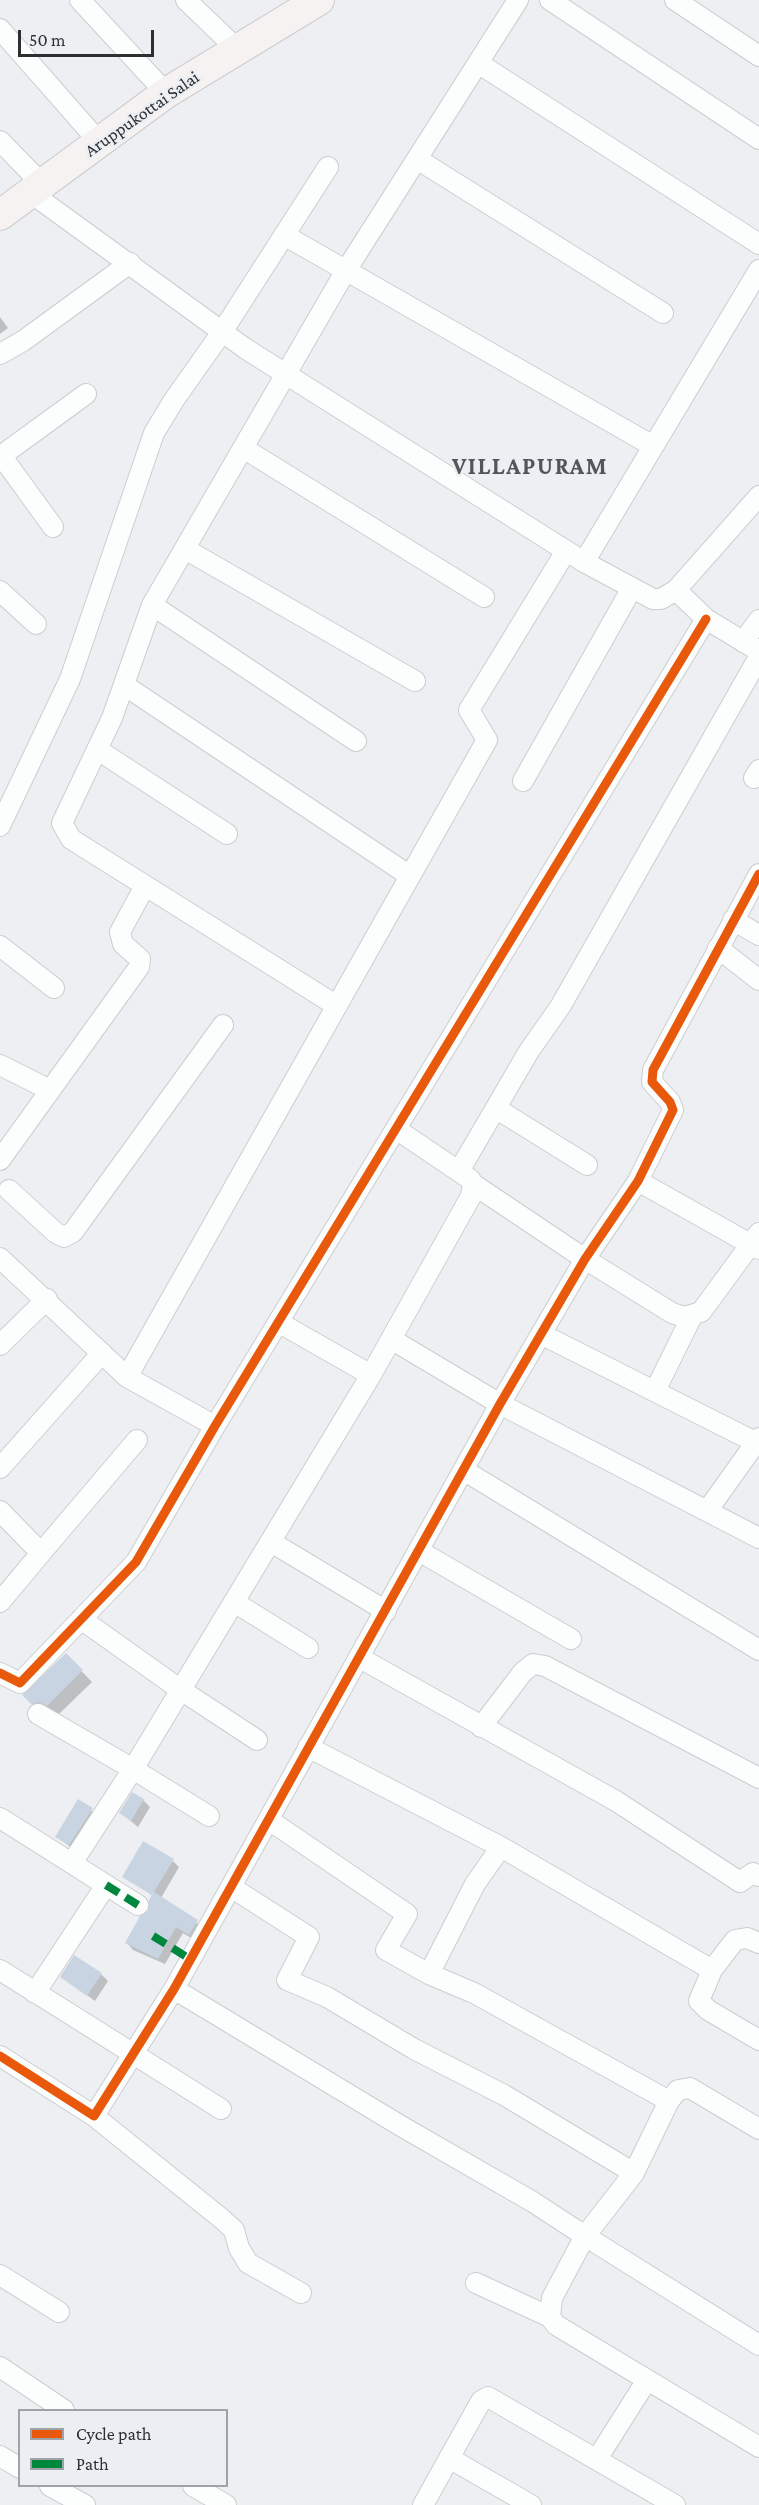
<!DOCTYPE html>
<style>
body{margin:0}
#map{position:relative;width:759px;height:2505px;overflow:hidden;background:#edeff2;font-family:"Crimson Pro",serif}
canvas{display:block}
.legend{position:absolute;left:18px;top:2409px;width:210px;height:78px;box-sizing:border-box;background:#ebeff4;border:2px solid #9fa2a6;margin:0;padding:8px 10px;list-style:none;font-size:18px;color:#2e2f31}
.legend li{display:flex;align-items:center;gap:12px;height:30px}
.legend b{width:30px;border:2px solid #9fa2a6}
.scale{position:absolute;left:18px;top:30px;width:136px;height:27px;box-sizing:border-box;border:3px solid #2e2f31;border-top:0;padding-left:8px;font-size:18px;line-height:21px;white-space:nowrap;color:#2e2f31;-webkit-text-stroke:4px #ebeff4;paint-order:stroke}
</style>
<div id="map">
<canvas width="759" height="2505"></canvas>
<ul class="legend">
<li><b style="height:8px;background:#e8590c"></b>Cycle path</li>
<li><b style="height:8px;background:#00873e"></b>Path</li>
</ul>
<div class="scale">50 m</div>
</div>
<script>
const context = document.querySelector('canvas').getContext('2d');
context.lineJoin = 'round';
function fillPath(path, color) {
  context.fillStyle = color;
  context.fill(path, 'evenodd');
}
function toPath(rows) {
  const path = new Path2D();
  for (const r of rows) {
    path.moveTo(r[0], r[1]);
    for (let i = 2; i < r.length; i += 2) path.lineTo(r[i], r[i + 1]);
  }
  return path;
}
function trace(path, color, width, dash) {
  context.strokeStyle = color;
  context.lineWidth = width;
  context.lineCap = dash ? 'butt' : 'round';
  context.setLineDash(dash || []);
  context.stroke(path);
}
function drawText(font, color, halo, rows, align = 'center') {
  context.font = font + ' "Crimson Pro",serif';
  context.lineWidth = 5;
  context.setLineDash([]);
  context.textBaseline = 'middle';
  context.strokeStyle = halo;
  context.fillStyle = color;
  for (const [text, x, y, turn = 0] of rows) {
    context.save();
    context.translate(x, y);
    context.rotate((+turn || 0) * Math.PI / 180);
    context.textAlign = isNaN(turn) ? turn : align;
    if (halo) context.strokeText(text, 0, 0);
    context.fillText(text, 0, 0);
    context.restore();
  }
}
const shadow = toPath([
 [0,317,8,328,0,334],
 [66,1655,92,1682,58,1715,43,1714,24,1695],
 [143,1800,150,1807,138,1827,121,1813],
 [78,1801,99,1816,76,1851,57,1837],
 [173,1861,179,1867,161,1898,204,1928,196,1941,183,1933,165,1964,133,1950,127,1943,150,1912,153,1896,124,1876],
 [101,1974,108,1981,95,2001,62,1977]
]);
const building = toPath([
 [66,1653,83,1670,47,1706,39,1702,31,1704,22,1695],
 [132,1792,144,1799,131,1821,119,1813],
 [78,1799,93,1808,69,1845,55,1837],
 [143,1841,174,1859,154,1892,198,1920,189,1935,176,1927,158,1959,125,1943,140,1916,148,1911,149,1900,152,1895,122,1877],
 [74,1955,102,1973,87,1996,60,1977]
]);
const street = toPath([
 [80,0,166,93],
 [186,0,238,50],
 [550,0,759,139],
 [675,0,759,56],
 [0,29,100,143],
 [478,63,759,244],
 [0,141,42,184],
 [417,159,663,313],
 [31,193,246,349,584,562,653,599,661,599,676,590,759,496],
 [284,235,653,446],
 [0,354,23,341,130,263],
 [243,448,484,597],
 [0,454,53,527],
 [1,456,86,394],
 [185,549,415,681],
 [584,562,759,270],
 [676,590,706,619,759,651],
 [0,591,36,624],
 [152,605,356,741],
 [743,642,759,620],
 [124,685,410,876],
 [98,750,227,834],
 [754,778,759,770],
 [523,781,632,588],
 [0,826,70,679,154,433,174,400,222,332,328,167],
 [733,920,759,935],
 [0,946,54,988],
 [718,948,759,980],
 [337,1006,71,839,62,823,112,718,152,605,345,272,518,0],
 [0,1065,50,1090],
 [497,1109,587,1165],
 [0,1160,139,967,140,959,123,944,120,932,145,886],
 [459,1171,529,1051,560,1007,759,657],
 [638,1181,759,1249],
 [473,1184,585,1259,672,1313,684,1317,701,1312,759,1233],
 [9,1190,56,1233,64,1237,73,1232,223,1025],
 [0,1258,127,1377,215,1426],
 [278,1322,371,1375],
 [541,1334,759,1444],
 [391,1339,500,1404,759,1538],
 [0,1345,47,1299],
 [127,1377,487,740,469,710,566,551],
 [655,1391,692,1316],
 [0,1468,102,1353],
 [465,1471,759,1650],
 [0,1511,41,1553,0,1602],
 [707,1511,759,1438],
 [271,1542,386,1611],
 [419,1551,571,1639],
 [41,1553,137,1440],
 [234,1602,308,1648],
 [81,1619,181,1690,257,1740],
 [360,1658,616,1801,740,1882,753,1873,759,1876],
 [0,1673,20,1683,136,1562,215,1426,706,619],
 [38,1714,133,1769,371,1375,471,1196,473,1184,470,1179,396,1129],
 [481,1727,523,1672,533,1664,545,1666,759,1778],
 [308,1747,501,1847,712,1970],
 [0,1818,106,1885,35,1993],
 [269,1820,407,1914,386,1950,429,1974],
 [501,1847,475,1884,429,1974,474,1993,669,2101],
 [72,1863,133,1769,209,1816],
 [106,1885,138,1905],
 [231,1887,309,1937,287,1980,327,1997,414,2049,504,2095,634,2173],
 [759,1943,747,1938,735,1940,712,1970,699,2001,708,2010,759,2040],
 [0,1970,221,2109],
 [174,1989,401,2126,533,2202,585,2236,552,2298,550,2317,556,2325,759,2447],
 [0,2056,94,2116,174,1989,500,1404,585,1259,638,1181,673,1110,670,1102,652,1082,653,1070,759,874],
 [94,2116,222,2219,234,2230,239,2248,248,2263,301,2293],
 [759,2129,690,2088,678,2090,669,2101,634,2173,585,2236,759,2345],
 [0,2275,59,2312],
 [476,2283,550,2317],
 [0,2367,64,2410],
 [0,2456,20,2468],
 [449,2458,531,2505],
 [597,2459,647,2380],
 [50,2486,85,2505],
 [193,2486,226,2505],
 [423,2505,481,2401,488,2397,675,2505]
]);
const primary = toPath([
 [0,215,166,93,319,0]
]);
const quiet = toPath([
 [106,1885,138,1905],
 [153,1936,190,1959]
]);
const cycleway = toPath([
 [0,1673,20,1683,136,1562,215,1426,706,619],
 [0,2056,94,2116,174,1989,500,1404,585,1259,638,1181,673,1110,670,1102,652,1082,653,1070,759,874]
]);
const streetNames = [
 ["Aruppukottai Salai",142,114,-35]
];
const districtNames = [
 ["VILLAPURAM",530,467]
];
fillPath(shadow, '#0003');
fillPath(building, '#c9d4e3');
trace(street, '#cccdcf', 22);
trace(primary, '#cbcccd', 32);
trace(street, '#fcfdfd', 20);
trace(primary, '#f6f2f2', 30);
trace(quiet, '#00873e', 8, [15, 8]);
trace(cycleway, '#e8590c', 9);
drawText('18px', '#2e2f31', '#ebeff4', streetNames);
context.letterSpacing = '1.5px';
drawText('bold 24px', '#525559', '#ebeff4', districtNames);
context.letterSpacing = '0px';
</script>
